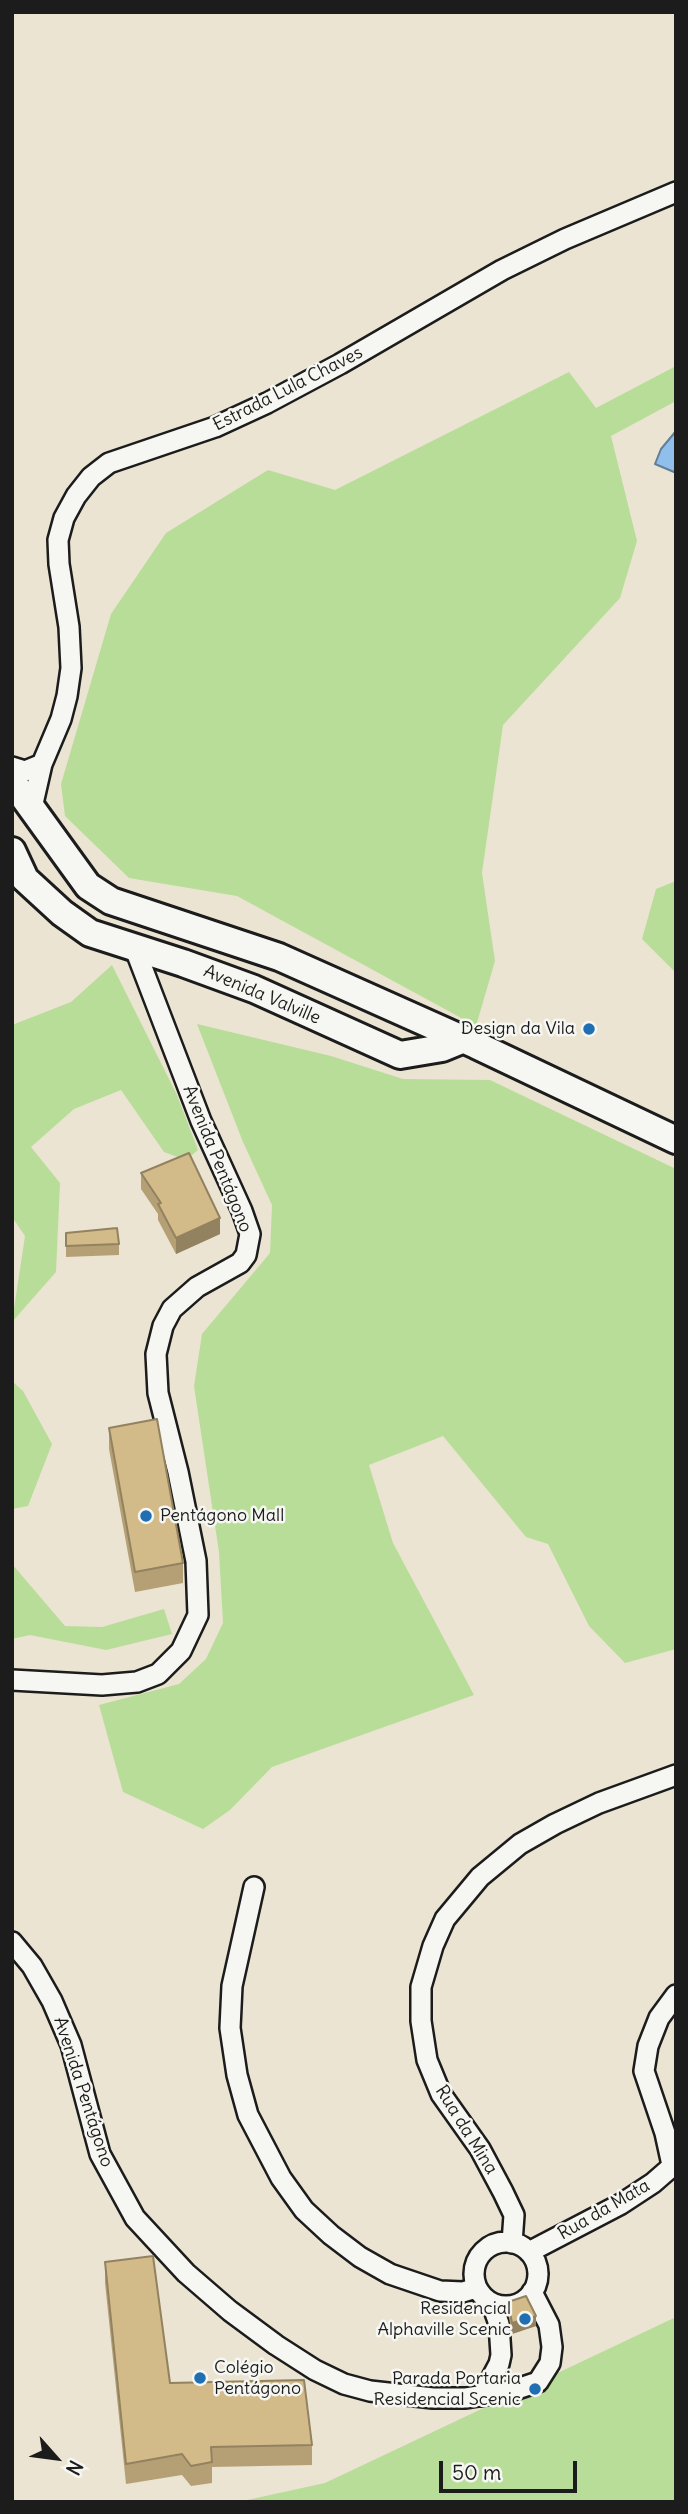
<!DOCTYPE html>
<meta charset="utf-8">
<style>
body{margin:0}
#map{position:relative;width:688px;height:2514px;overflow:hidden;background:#ebe4d2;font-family:Delius,sans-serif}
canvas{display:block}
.frame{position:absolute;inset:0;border:14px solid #1c1c1c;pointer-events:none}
.north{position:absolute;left:21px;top:2423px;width:70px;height:70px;-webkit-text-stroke:5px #f6f6f2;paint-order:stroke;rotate:118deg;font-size:19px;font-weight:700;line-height:28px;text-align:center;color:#1c1c1c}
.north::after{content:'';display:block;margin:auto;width:24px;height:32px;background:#1c1c1c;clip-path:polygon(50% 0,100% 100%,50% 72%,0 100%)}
.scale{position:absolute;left:439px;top:2461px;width:138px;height:32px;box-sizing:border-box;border:4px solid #1c1c1c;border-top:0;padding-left:9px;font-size:21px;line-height:24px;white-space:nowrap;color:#1c1c1c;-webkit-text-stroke:5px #f6f6f2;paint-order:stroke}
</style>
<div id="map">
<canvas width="688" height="2514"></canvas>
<div class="frame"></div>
<div class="north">N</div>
<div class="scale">50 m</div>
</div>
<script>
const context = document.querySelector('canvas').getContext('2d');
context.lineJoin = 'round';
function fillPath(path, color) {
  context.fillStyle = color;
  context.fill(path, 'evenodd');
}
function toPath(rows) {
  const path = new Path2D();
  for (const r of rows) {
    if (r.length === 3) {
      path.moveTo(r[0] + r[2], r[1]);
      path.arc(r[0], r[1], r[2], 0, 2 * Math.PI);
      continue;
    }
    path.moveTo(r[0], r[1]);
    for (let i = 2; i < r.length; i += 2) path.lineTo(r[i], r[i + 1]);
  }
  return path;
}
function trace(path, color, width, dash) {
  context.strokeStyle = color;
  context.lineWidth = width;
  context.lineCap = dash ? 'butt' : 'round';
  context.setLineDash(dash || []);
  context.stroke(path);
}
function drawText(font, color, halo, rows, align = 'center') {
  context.font = font + ' Delius,sans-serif';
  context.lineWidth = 5;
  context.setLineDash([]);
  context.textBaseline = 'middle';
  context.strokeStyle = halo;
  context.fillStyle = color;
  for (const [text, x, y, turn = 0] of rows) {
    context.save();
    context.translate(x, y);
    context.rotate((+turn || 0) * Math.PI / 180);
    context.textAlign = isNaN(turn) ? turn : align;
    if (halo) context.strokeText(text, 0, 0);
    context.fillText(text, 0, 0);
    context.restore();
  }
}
const green = toPath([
 [676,366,676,401,611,436,637,541,620,598,503,725,482,873,495,961,476,1026,237,896,129,878,65,816,61,784,111,614,166,533,268,470,335,490,569,372,596,408],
 [676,881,676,973,642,939,656,889],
 [112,965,177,1095,198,1150,186,1160,164,1152,121,1090,74,1109,31,1147,60,1183,56,1272,12,1322,25,1236,12,1217,12,1025,71,1002],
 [197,1024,331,1056,403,1079,490,1080,676,1169,676,1649,625,1663,589,1626,548,1544,526,1537,443,1436,369,1465,393,1543,474,1695,272,1767,230,1810,203,1829,123,1792,99,1705,179,1684,206,1659,223,1623,219,1552,194,1386,202,1334,270,1253,272,1205,243,1142],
 [12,1381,23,1391,52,1444,28,1506,12,1509],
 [12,1564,65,1626,102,1627,164,1609,172,1634,106,1650,30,1635,12,1639],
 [676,2317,676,2502,238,2502,325,2483]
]);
const water = toPath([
 [676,431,676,471,674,472,655,464,661,449,676,431]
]);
const street = toPath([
 [12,767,25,771,42,764],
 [32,808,42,764,61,719,67,696,71,668,69,627,59,564,58,540,64,518,76,496,91,477,109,463,215,427,267,403,340,364,502,270,565,239,676,192],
 [12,1680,102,1685,137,1682,158,1674,181,1651,198,1615,196,1561,178,1472,158,1393,156,1354,163,1326,172,1309,197,1287,240,1263,246,1255,250,1234,242,1211,201,1121,135,949],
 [254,1887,232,1986,230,2028,237,2075,248,2115,281,2178,304,2210,331,2235,360,2257,390,2274,440,2291,463,2292,476,2288],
 [12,1942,32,1966,52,2001,71,2045,100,2154,135,2218,186,2273,230,2311,276,2345,315,2370,344,2384,370,2391,433,2398,466,2398,511,2391,538,2382,550,2363,552,2347,549,2325,532,2292],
 [672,2165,665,2133,644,2071,648,2046,659,2018,676,1995],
 [506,2274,32],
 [512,2243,514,2215,503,2192,480,2149,441,2094,427,2060,421,2021,421,1987,433,1946,445,1919,480,1877,520,1844,555,1824,599,1803,676,1775],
 [529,2252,621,2204,653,2183,676,2163],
 [482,2396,499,2364,501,2355,499,2324,492,2304]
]);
const secondary = toPath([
 [12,781,88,886,111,901,279,957,476,1045,676,1140],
 [12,851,25,879,62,913,90,933,183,963,254,989,400,1055,442,1048,464,1039]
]);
const wall = toPath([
 [141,1173,220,1234,176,1254,158,1220,158,1214,141,1189],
 [66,1233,119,1244,119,1255,66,1257],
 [109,1428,183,1563,183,1583,135,1592,109,1449],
 [105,2262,170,2383,312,2445,312,2465,212,2467,212,2483,191,2486,182,2475,126,2484,105,2283],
 [508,2302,536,2326,512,2334,508,2313]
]);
const shadedWall = toPath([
 [220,1218,220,1234,176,1254,176,1238],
 [536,2316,536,2326,512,2334,512,2323]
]);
const building = toPath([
 [189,1153,220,1218,176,1238,158,1204,161,1203,141,1173,189,1153],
 [117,1228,119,1244,66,1246,66,1233,117,1228],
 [157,1419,183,1563,135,1572,109,1428,157,1419],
 [153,2256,170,2383,304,2380,312,2445,211,2447,212,2462,191,2466,182,2454,126,2464,105,2262,153,2256],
 [526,2296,536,2316,512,2323,508,2302,526,2296]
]);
const markers = [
 [589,1029,7,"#1f6fb2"],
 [146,1516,7,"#1f6fb2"],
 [525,2319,7,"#1f6fb2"],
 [200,2378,7,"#1f6fb2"],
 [535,2389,7,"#1f6fb2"]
];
const streetNames = [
 ["Estrada Lula Chaves",288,389,-27],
 ["Avenida Valville",262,995,23],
 ["Avenida Pentágono",217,1159,68],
 ["Avenida Pentágono",83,2092,72],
 ["Rua da Mina",466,2130,58],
 ["Rua da Mata",604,2210,-30]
];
const poiNames = [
 ["Design da Vila",575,1029],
 ["Pentágono Mall",160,1516,"left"],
 ["Residencial",511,2309],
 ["Alphaville Scenic",511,2330],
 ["Colégio",214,2368,"left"],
 ["Pentágono",214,2389,"left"],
 ["Parada Portaria",521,2379],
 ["Residencial Scenic",521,2400]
];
fillPath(green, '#b8dd98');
fillPath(water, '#91bfeb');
trace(water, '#627e98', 2);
trace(street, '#1c1c1c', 24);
trace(secondary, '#1c1c1c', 32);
trace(street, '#f6f6f2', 19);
trace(secondary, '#f6f6f2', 26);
fillPath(wall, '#b5a076');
fillPath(shadedWall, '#938260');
fillPath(building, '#d2ba89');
trace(building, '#938260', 2);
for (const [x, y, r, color] of markers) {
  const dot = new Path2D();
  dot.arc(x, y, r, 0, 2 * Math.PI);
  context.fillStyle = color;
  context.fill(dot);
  trace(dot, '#f6f6f2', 2.5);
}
drawText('18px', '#1c1c1c', '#f6f6f2', streetNames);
drawText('18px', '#1c1c1c', '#f6f6f2', poiNames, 'right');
</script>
